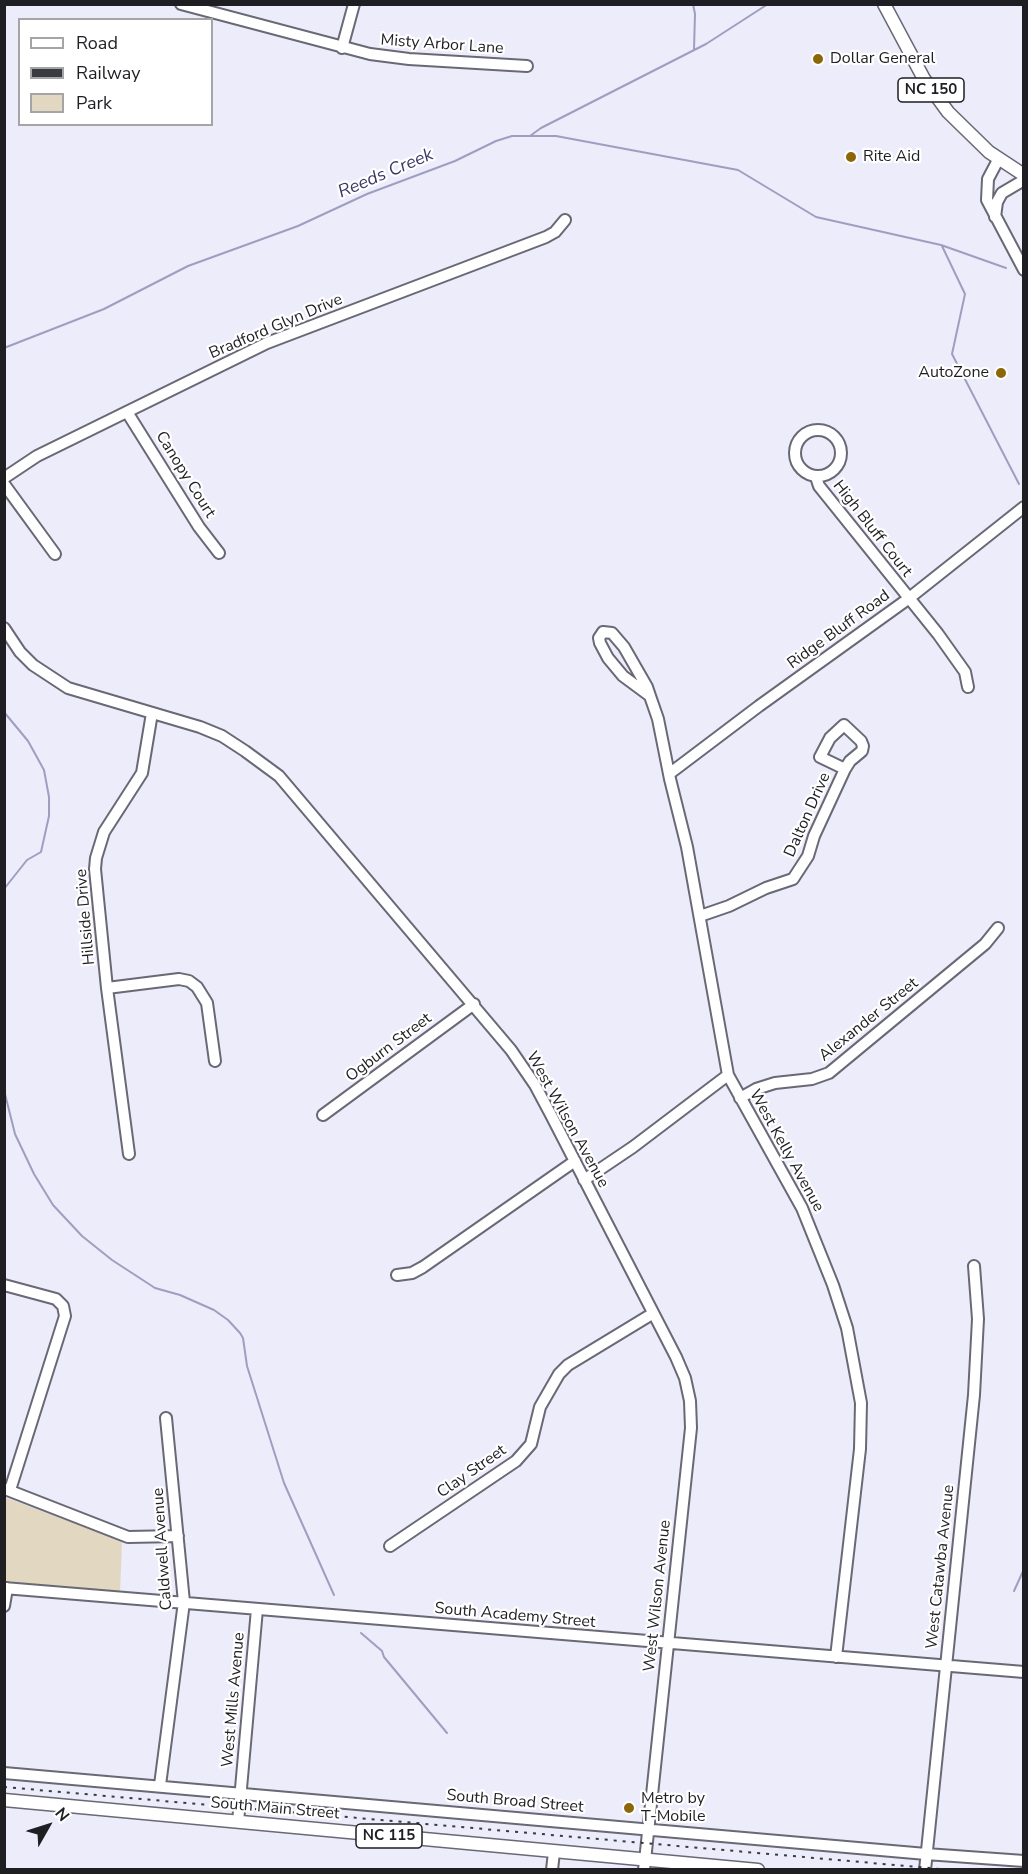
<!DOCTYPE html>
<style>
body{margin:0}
#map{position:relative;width:1028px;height:1874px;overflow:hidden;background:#ececfa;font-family:"Nunito Sans",sans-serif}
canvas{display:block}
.frame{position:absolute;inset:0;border:6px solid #1e1e23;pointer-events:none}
.legend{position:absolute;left:18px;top:18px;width:195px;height:108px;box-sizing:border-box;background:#fff;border:2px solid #a5a5a7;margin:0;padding:8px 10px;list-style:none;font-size:18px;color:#1e1e23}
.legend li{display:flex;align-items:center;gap:12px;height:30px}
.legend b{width:30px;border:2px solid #a5a5a7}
.north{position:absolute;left:18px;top:1796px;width:60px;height:60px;-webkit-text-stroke:4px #fff;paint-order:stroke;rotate:51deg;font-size:16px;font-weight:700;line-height:24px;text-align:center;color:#1e1e23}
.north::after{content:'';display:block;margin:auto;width:21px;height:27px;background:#1e1e23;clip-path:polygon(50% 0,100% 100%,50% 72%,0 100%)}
</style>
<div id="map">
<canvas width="1028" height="1874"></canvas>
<div class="frame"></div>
<ul class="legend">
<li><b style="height:8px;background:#fff"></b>Road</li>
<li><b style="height:8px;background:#3a3a41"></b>Railway</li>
<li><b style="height:16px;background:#e2d7c0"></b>Park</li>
</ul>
<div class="north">N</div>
</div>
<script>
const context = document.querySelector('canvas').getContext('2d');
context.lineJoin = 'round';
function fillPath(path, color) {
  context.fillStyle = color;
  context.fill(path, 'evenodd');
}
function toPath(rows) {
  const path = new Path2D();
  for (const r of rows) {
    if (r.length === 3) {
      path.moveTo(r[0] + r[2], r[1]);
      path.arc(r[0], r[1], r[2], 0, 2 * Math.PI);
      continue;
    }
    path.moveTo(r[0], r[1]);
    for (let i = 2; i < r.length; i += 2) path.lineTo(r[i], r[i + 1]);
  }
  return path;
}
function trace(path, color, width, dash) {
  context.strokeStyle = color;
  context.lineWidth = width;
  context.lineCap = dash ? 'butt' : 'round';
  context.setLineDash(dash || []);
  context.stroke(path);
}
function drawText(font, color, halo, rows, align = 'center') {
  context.font = font + ' "Nunito Sans",sans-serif';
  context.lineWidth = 4.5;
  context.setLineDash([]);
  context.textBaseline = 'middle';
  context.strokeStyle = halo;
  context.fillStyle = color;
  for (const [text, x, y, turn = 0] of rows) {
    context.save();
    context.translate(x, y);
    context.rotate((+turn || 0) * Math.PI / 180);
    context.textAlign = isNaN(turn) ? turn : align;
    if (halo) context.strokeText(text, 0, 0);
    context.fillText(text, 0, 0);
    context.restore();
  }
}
const green = toPath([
 [4,1497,122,1541,120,1593,5,1582]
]);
const stream = toPath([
 [693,4,695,14,694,49],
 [531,136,556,136,738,170,816,217,941,245,1006,268],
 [942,246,965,294,952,354,1019,484],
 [4,348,104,309,188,266,298,226,367,194,455,161,496,141,512,136,530,136,541,128,706,44,768,4],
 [4,712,28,741,44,770,49,797,49,816,41,852,27,860,4,889],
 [4,1090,15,1134,34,1174,53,1205,82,1236,112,1260,155,1288,180,1295,214,1310,228,1320,240,1333,243,1338,247,1366,284,1483,334,1595],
 [1014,1591,1024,1569],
 [361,1633,382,1651,384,1657,447,1733]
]);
const minor = toPath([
 [181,4,370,54,409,59,527,66],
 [342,48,354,4],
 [998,160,988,179,987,200,1024,270],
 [995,217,997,202,1002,193,1024,180],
 [127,412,199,527,219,553],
 [818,453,23],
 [816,477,819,486,938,634,965,672,968,687],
 [4,478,37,456,267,343,546,237,555,232,565,220],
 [4,484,55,554],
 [4,628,20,652,33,665,68,688,200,727,222,736,245,751,279,776,511,1050,535,1085,551,1115,676,1357,685,1378,690,1401,691,1428,644,1870],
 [650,696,623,676,608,658,600,643,599,638,603,632,612,633,624,647,647,687,650,696,658,719,670,779,687,847,728,1075,802,1208,833,1285,847,1328,861,1403,860,1449,836,1657],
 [844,725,861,741,863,746,862,751,850,761,845,769,820,757,830,738,844,725],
 [669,774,759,706,908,599,1024,507],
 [700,916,729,906,766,888,793,879,808,856,814,836,845,769],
 [107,988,179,979,189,981,197,987,207,1003,215,1061],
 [740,1098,756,1089,775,1083,812,1079,829,1073,985,944,998,928],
 [323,1115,474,1004],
 [129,1154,107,988,95,869,96,858,104,832,142,773,152,713],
 [584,1180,633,1147,728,1075],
 [397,1275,412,1273,423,1267,575,1161],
 [4,1285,56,1299,63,1306,65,1316,10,1490],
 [5,1489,128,1537,178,1536],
 [390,1546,516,1461,531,1444,540,1407,559,1374,568,1365,652,1314],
 [4,1588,1024,1672],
 [4,1606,7,1588],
 [4,1773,926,1854,1024,1861],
 [160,1785,184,1602,166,1418],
 [238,1822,257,1609],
 [552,1870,554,1852],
 [925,1870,974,1395,978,1319,974,1266]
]);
const major = toPath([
 [884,4,924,79,948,112,989,152,1024,175],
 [4,1800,758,1870]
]);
const rail = toPath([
 [4,1787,952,1870]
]);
const markers = [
 [818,59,6,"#8b6708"],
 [851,157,6,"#8b6708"],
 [1001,373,6,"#8b6708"],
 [629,1808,6,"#8b6708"]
];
const shields = [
 [931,90,66],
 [389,1836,66]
];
const shieldNames = [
 ["NC 150",931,90],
 ["NC 115",389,1836]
];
const streetNames = [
 ["Misty Arbor Lane",442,45,4],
 ["Bradford Glyn Drive",276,327,-23],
 ["Canopy Court",185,475,58],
 ["High Bluff Court",872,529,52],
 ["Ridge Bluff Road",839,630,-36],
 ["Dalton Drive",808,815,-66],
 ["Hillside Drive",86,917,-95],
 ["Alexander Street",869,1020,-39],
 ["Ogburn Street",389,1048,-37],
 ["West Wilson Avenue",567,1120,61],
 ["West Kelly Avenue",786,1151,61],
 ["Clay Street",472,1472,-35],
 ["Caldwell Avenue",163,1549,-94],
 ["West Catawba Avenue",941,1567,-84],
 ["West Wilson Avenue",658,1596,-84],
 ["South Academy Street",515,1616,5],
 ["West Mills Avenue",234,1700,-85],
 ["South Broad Street",515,1802,5],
 ["South Main Street",275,1809,5]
];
const poiNames = [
 ["Dollar General",830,59],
 ["Rite Aid",863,157],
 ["AutoZone",989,373,"right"],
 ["Metro by",641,1799],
 ["T-Mobile",641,1817]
];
const waterNames = [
 ["Reeds Creek",386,174,-23]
];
fillPath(green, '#e2d7c0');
trace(stream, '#9f9ec0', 2);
trace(minor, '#696975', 14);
trace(major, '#696975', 15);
trace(minor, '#fff', 10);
trace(major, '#fff', 12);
trace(rail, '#3a3a41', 2, [3, 6]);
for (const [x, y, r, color] of markers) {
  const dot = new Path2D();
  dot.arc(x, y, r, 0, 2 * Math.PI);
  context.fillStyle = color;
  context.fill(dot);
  trace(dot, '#fff', 2);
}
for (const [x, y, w] of shields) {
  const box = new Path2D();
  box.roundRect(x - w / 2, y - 12, w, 24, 4.5);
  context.fillStyle = '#fff';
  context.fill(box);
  trace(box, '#1e1e23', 1.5);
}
drawText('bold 15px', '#1e1e23', null, shieldNames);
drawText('16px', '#1e1e23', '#fff', streetNames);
drawText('16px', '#1e1e23', '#fff', poiNames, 'left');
drawText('italic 18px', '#3b3664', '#fff', waterNames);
</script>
